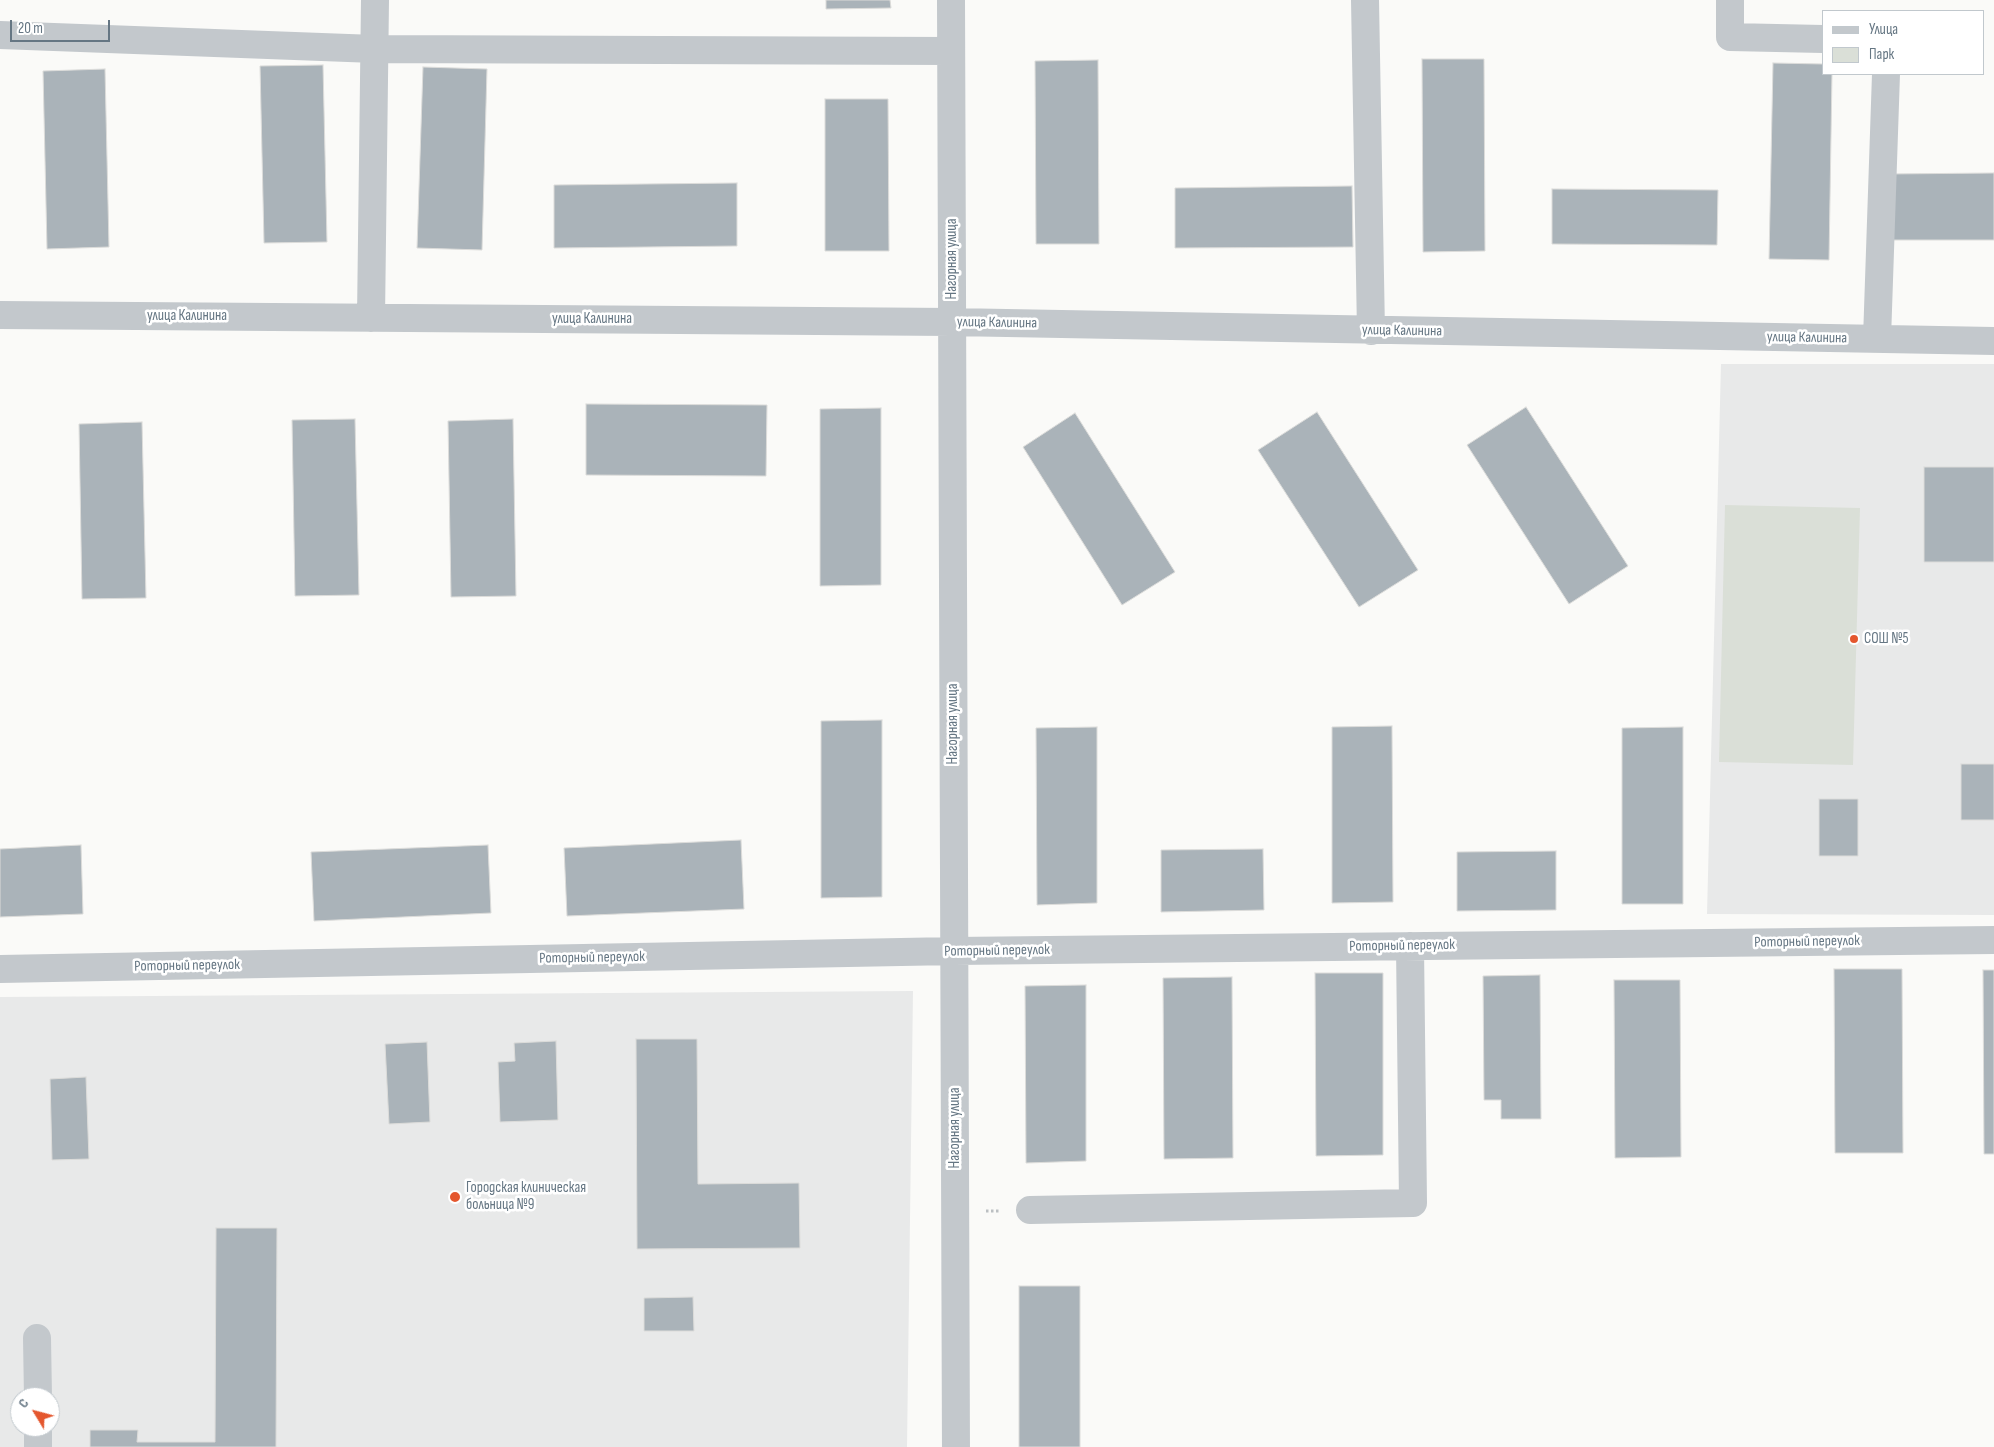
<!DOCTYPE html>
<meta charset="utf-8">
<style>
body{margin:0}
#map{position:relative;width:1994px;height:1447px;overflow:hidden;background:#fafaf8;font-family:"Sofia Sans Condensed",sans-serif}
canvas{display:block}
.legend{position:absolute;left:1822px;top:10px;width:162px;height:65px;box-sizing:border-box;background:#fff;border:1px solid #c1c8cd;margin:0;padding:6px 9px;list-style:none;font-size:15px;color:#657683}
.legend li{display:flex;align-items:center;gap:10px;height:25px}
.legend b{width:25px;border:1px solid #c1c8cd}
.north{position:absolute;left:10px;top:1387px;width:50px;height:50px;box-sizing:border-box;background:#fff;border:1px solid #c1c8cd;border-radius:50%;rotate:307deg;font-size:14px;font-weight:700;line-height:20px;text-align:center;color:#657683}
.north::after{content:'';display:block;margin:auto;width:18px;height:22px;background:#e4572e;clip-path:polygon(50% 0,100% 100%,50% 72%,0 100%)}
.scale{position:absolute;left:10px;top:20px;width:100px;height:22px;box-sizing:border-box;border:2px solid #657683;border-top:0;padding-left:6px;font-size:15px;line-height:18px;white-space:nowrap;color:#657683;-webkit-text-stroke:4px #fff;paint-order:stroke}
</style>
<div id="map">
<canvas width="1994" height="1447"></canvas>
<ul class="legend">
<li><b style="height:6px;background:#c3c8cc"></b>Улица</li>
<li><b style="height:14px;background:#dadfd7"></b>Парк</li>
</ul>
<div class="north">С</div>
<div class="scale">20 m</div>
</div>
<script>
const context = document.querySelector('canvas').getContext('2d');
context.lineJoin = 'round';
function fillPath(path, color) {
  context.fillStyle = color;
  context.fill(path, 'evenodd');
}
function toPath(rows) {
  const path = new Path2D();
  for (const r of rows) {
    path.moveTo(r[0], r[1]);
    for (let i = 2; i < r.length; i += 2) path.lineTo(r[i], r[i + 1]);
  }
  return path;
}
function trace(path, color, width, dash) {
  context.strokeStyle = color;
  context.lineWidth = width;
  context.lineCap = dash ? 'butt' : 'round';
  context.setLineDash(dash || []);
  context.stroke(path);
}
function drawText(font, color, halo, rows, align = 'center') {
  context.font = font + ' "Sofia Sans Condensed",sans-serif';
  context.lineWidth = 5;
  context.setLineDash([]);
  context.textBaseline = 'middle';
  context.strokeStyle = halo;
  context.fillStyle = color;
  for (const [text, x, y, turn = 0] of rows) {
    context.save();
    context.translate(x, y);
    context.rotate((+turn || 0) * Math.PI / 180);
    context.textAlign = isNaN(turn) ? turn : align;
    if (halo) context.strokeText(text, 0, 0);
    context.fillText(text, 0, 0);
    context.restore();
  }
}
const built = toPath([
 [1721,364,1994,364,1994,915,1707,914],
 [913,991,907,1447,0,1447,0,997],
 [20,1397,50,1397,50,1427,20,1427]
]);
const green = toPath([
 [1725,505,1860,508,1853,765,1719,762]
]);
const building = toPath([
 [826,0,890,0,891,8,826,9,826,0],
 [1422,59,1484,59,1485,251,1423,252,1422,59],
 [1098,60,1099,244,1036,244,1035,61,1098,60],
 [1773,63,1823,64,1823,74,1832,74,1829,260,1769,259,1773,63],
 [323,65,327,242,264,243,260,66,323,65],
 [423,67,487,69,482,250,417,248,423,67],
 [105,69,109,247,47,249,43,71,105,69],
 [825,99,888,99,889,251,825,251,825,99],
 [1994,173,1994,240,1887,240,1887,174,1994,173],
 [737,183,737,246,554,248,554,185,737,183],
 [1352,186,1353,247,1175,248,1175,188,1352,186],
 [1552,189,1718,190,1717,245,1552,244,1552,189],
 [586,404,767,405,766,476,586,475,586,404],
 [1526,407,1628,566,1569,604,1467,445,1526,407],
 [881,408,881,585,820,586,820,409,881,408],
 [1317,412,1418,570,1359,607,1258,450,1317,412],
 [1075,413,1175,572,1122,605,1023,447,1075,413],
 [355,419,359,595,295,596,292,420,355,419],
 [513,419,516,596,451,597,448,421,513,419],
 [142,422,146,598,82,599,79,424,142,422],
 [1924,467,1994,467,1994,562,1924,562,1924,467],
 [882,720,882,897,821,898,821,721,882,720],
 [1392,726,1393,902,1332,903,1332,727,1392,726],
 [1097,727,1097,903,1037,905,1036,728,1097,727],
 [1683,727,1683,904,1622,904,1622,728,1683,727],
 [1961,764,1994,764,1994,820,1961,820,1961,764],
 [1819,799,1858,799,1858,856,1819,856,1819,799],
 [741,840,744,909,567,916,564,848,741,840],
 [81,845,83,914,0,917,0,849,81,845],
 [488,845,491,913,314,921,311,852,488,845],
 [1263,849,1264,910,1161,912,1161,850,1263,849],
 [1556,851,1556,910,1457,911,1457,852,1556,851],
 [1834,969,1902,969,1903,1153,1835,1153,1834,969],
 [1983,970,1994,970,1994,1154,1984,1154,1983,970],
 [1315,973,1383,973,1383,1155,1316,1156,1315,973],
 [1540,975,1541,1119,1501,1119,1501,1100,1484,1100,1483,976,1540,975],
 [1232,977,1233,1158,1164,1159,1163,978,1232,977],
 [1614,980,1680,980,1681,1157,1615,1158,1614,980],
 [1086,985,1086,1161,1026,1163,1025,986,1086,985],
 [636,1039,697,1039,698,1184,799,1183,800,1248,637,1249,636,1039],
 [556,1041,558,1120,500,1122,498,1062,515,1061,514,1043,556,1041],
 [427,1042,430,1122,389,1124,385,1044,427,1042],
 [86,1077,89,1159,52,1160,50,1079,86,1077],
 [216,1228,277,1228,276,1447,90,1447,90,1430,138,1430,137,1442,215,1442,216,1228],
 [1019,1286,1080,1286,1080,1447,1019,1447,1019,1286],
 [693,1297,694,1331,644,1331,644,1298,693,1297]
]);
const path = toPath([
 [986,1211,1000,1211]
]);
const minor = toPath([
 [951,0,956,1447],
 [1365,0,1371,331],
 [1730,0,1730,37,1823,39],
 [0,35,375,49,951,51],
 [0,315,952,322,1994,341],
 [371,318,375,0],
 [1877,339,1886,74],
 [0,969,954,951,1994,940],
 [1030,1210,1413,1203,1410,946],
 [37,1338,38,1397],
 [38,1427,38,1447]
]);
const markers = [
 [1854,639,5,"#e4572e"],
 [455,1197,6,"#e4572e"]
];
const streetNames = [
 ["Нагорная улица",952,259,-90],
 ["улица Калинина",187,316],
 ["улица Калинина",592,319],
 ["улица Калинина",997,323,1],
 ["улица Калинина",1402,331,1],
 ["улица Калинина",1807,338,1],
 ["Нагорная улица",953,724,-90],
 ["Роторный переулок",1807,942,-1],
 ["Роторный переулок",1402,946,-1],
 ["Роторный переулок",997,951,-1],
 ["Роторный переулок",592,958,-1],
 ["Роторный переулок",187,966,-1],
 ["Нагорная улица",955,1128,-90]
];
const poiNames = [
 ["СОШ №5",1864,639],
 ["Городская клиническая",466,1188],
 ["больница №9",466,1205]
];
fillPath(built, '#e8e9e9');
fillPath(green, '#dadfd7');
fillPath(building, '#aab3b9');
trace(building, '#dcdcda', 1);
trace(path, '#bbbfc2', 3, [2.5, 2.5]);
trace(minor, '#c3c8cc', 28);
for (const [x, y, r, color] of markers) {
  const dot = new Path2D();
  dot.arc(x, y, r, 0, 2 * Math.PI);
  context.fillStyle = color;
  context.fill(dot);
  trace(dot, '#fff', 2);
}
drawText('15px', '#657683', '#fff', streetNames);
drawText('15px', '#657683', '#fff', poiNames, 'left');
</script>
